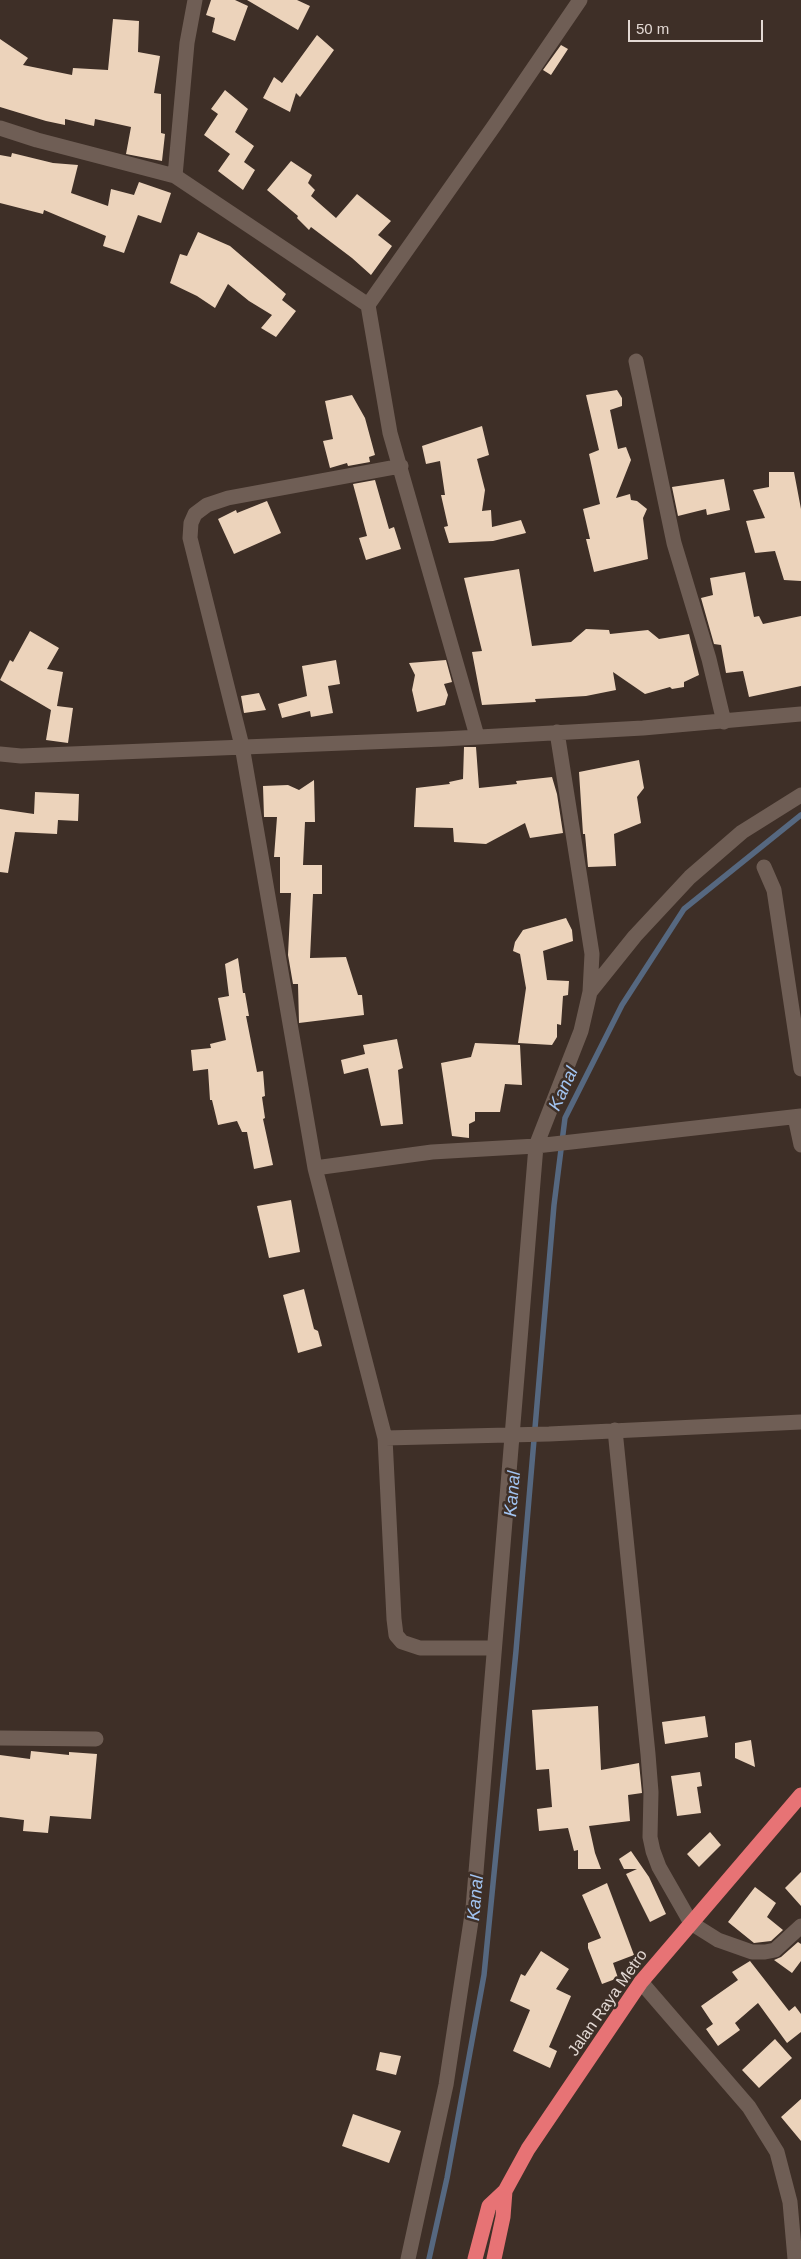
<!DOCTYPE html>
<style>
body{margin:0}
#map{position:relative;width:801px;height:2259px;overflow:hidden;background:#3e2f27;font-family:Helvetica,sans-serif}
canvas{display:block}
.scale{position:absolute;left:628px;top:20px;width:135px;height:22px;box-sizing:border-box;border:2px solid #e3d9d4;border-top:0;padding-left:6px;font-size:15px;line-height:18px;white-space:nowrap;color:#e3d9d4;-webkit-text-stroke:4px #3e2f27;paint-order:stroke}
</style>
<div id="map">
<canvas width="801" height="2259"></canvas>
<div class="scale">50 m</div>
</div>
<script>
const context = document.querySelector('canvas').getContext('2d');
context.lineJoin = 'round';
function toPath(rows) {
  const path = new Path2D();
  for (const r of rows) {
    path.moveTo(r[0], r[1]);
    for (let i = 2; i < r.length; i += 2) path.lineTo(r[i], r[i + 1]);
  }
  return path;
}
function trace(path, color, width, dash) {
  context.strokeStyle = color;
  context.lineWidth = width;
  context.lineCap = dash ? 'butt' : 'round';
  context.setLineDash(dash || []);
  context.stroke(path);
}
function fillPath(path, color) {
  context.fillStyle = color;
  context.fill(path, 'evenodd');
}
function drawText(font, color, halo, rows, align = 'center') {
  context.font = font + ' Helvetica,sans-serif';
  context.lineWidth = 5;
  context.setLineDash([]);
  context.textBaseline = 'middle';
  context.strokeStyle = halo;
  context.fillStyle = color;
  for (const [text, x, y, turn = 0] of rows) {
    context.save();
    context.translate(x, y);
    context.rotate((+turn || 0) * Math.PI / 180);
    context.textAlign = isNaN(turn) ? turn : align;
    if (halo) context.strokeText(text, 0, 0);
    context.fillText(text, 0, 0);
    context.restore();
  }
}
const stream = toPath([
 [429,2259,447,2178,484,1975,516,1651,554,1205,565,1118,622,1005,684,909,801,815]
]);
const building = toPath([
 [211,0,235,0,248,6,235,41,212,32,215,18,206,15],
 [247,0,297,0,310,6,298,30],
 [113,19,139,21,138,52,160,56,154,93,161,94,161,133,165,134,162,161,126,154,131,127,95,119,94,126,65,119,65,125,46,121,0,107,0,39,28,58,23,65,72,75,73,68,108,70],
 [317,35,334,50,300,97,296,93,290,112,263,98,274,77,282,83],
 [561,45,568,49,551,75,543,70],
 [225,90,248,109,235,132,254,146,244,162,255,170,243,190,218,171,230,154,204,135,218,114,211,109],
 [12,153,53,163,78,165,71,193,108,206,111,189,134,195,139,182,171,193,161,223,138,215,124,253,103,246,106,236,44,210,43,214,0,203,0,155,11,157],
 [291,161,312,175,308,183,315,190,311,196,336,218,357,194,391,221,378,235,392,246,371,275,352,258,311,227,309,230,297,218,298,216,267,190],
 [198,232,230,246,286,294,282,300,296,311,276,337,261,328,272,315,249,301,228,284,215,308,197,296,170,283,180,254,187,256],
 [617,390,622,398,622,406,610,410,618,449,626,447,631,460,616,498,630,494,631,500,637,501,647,509,643,518,648,559,594,572,586,539,590,539,583,509,600,504,589,454,599,450,586,395],
 [352,395,365,418,375,455,369,457,370,462,348,466,347,463,330,468,323,441,333,439,325,401],
 [482,426,489,455,477,459,485,490,482,511,491,510,492,527,521,520,526,533,493,541,449,543,444,527,448,526,441,495,445,495,440,461,426,464,422,446],
 [769,472,794,472,801,509,801,581,784,580,775,551,755,553,746,521,765,518,753,490,769,487],
 [724,479,730,510,707,515,706,509,678,516,672,487],
 [375,480,389,529,394,527,401,549,366,560,359,538,367,536,353,484],
 [267,501,281,533,234,554,218,519,236,510,237,513],
 [519,569,532,646,571,642,586,629,609,630,610,634,648,630,659,639,689,634,699,675,684,682,684,687,672,689,670,687,645,694,613,672,616,690,586,696,535,699,536,702,482,705,472,652,482,651,464,578],
 [745,572,754,617,759,616,763,624,801,616,801,686,749,697,743,671,726,673,721,645,714,644,701,598,713,595,710,578],
 [30,631,59,648,47,669,63,672,57,706,73,708,68,743,46,740,51,710,0,680,10,660,13,662],
 [336,660,340,684,328,686,333,713,311,717,310,711,282,718,278,704,307,696,302,666],
 [446,660,452,682,444,684,448,695,445,705,417,712,412,690,415,675,409,663],
 [259,693,266,710,244,713,241,696],
 [464,747,476,747,479,788,517,784,516,781,552,777,557,794,563,833,530,838,525,823,486,844,454,842,453,828,414,827,416,788,450,784,449,782,463,779],
 [639,760,644,788,637,797,641,823,614,834,616,866,588,867,585,834,583,834,579,772],
 [314,780,315,822,305,822,303,865,322,865,322,894,313,894,310,958,346,957,358,995,362,995,364,1015,299,1023,298,984,293,984,288,955,291,893,280,893,280,857,274,857,277,817,264,817,263,786,288,785,299,790],
 [35,792,79,794,78,821,58,820,57,834,15,832,8,873,0,872,0,809,34,814],
 [566,918,572,930,573,941,543,951,547,980,569,981,568,995,563,996,561,1025,557,1024,557,1037,552,1045,518,1043,526,988,520,954,513,951,515,942,523,930],
 [238,958,243,993,245,993,249,1016,246,1016,257,1072,263,1071,265,1096,262,1097,265,1118,263,1119,273,1165,254,1169,247,1132,242,1132,237,1121,218,1125,212,1100,210,1100,208,1069,193,1071,191,1050,211,1048,210,1044,226,1040,218,998,229,996,225,964],
 [397,1039,403,1068,398,1070,403,1124,381,1126,368,1068,344,1074,341,1060,365,1054,363,1045],
 [475,1043,520,1045,522,1085,505,1084,500,1112,475,1112,475,1121,469,1124,469,1138,452,1136,441,1063,471,1057],
 [291,1200,300,1252,269,1258,257,1206],
 [304,1289,314,1329,318,1331,322,1346,298,1353,283,1295],
 [598,1706,601,1770,639,1763,642,1793,628,1795,630,1821,589,1826,595,1853,601,1869,578,1869,578,1850,574,1851,568,1828,539,1831,537,1809,552,1807,549,1769,536,1770,532,1710],
 [705,1716,708,1737,665,1744,662,1722],
 [751,1740,755,1767,735,1758,735,1743],
 [31,1751,69,1755,69,1752,97,1754,91,1819,50,1816,48,1833,23,1831,24,1820,0,1817,0,1755,30,1759],
 [700,1772,702,1786,697,1787,701,1813,677,1816,671,1776],
 [710,1832,721,1845,699,1867,687,1854],
 [631,1851,649,1877,666,1914,650,1922,626,1874,637,1869,624,1869,619,1859],
 [801,1872,801,1906,785,1888],
 [607,1883,634,1955,613,1963,618,1978,602,1984,588,1948,588,1943,601,1938,582,1895],
 [755,1887,776,1903,767,1917,783,1930,771,1941,754,1943,728,1922],
 [798,1942,801,1944,801,1961,792,1973,774,1960,781,1957],
 [541,1951,569,1969,556,1989,571,1996,549,2047,557,2051,550,2068,513,2051,530,2010,510,2001,521,1974,525,1976],
 [750,1961,789,2011,795,2006,801,2014,801,2032,787,2043,758,2003,735,2023,740,2030,718,2046,706,2029,713,2024,701,2006,738,1980,732,1972],
 [775,2039,792,2058,759,2088,742,2070],
 [380,2052,401,2056,396,2075,376,2070],
 [801,2099,801,2141,781,2117],
 [353,2114,401,2131,389,2163,342,2146]
]);
const minor = toPath([
 [0,128,37,140,175,176,368,305,390,433,477,736],
 [175,176,187,43,195,0],
 [368,305,494,126,580,0],
 [636,361,674,543,709,659,724,722],
 [401,466,228,498,207,505,195,514,191,523,190,538,242,746,315,1168,385,1438,394,1619,396,1635,402,1642,420,1648,494,1648],
 [0,754,21,756,443,739,643,728,801,714],
 [764,867,774,890,801,1069],
 [590,992,635,936,690,877,742,832,801,795],
 [795,1117,801,1145],
 [315,1168,432,1152,536,1146,801,1116],
 [615,1430,648,1754,651,1792,650,1837,653,1851,659,1867,691,1923,718,1940,752,1952,765,1952,775,1950,801,1926],
 [385,1438,549,1434,801,1422],
 [0,1738,96,1739],
 [641,1982,749,2107,777,2152,790,2202,795,2259],
 [408,2259,446,2085,473,1908,536,1146,581,1031,590,992,592,954,557,732]
]);
const highway = toPath([
 [475,2259,489,2206,505,2191],
 [494,2259,503,2217,505,2191,528,2149,641,1982,801,1795]
]);
const streetNames = [
 ["Jalan Raya Metro",608,2003,-55]
];
const waterNames = [
 ["Kanal",564,1089,-65],
 ["Kanal",513,1494,-85],
 ["Kanal",476,1898,-85]
];
trace(stream, '#566880', 5.5);
fillPath(building, '#ecd3bb');
trace(minor, '#6f5e55', 15);
trace(highway, '#e77375', 15);
drawText('16px', '#e3d9d4', '#3e2f27', streetNames);
drawText('italic 18px', '#a2c4f1', '#3e2f27', waterNames);
</script>
